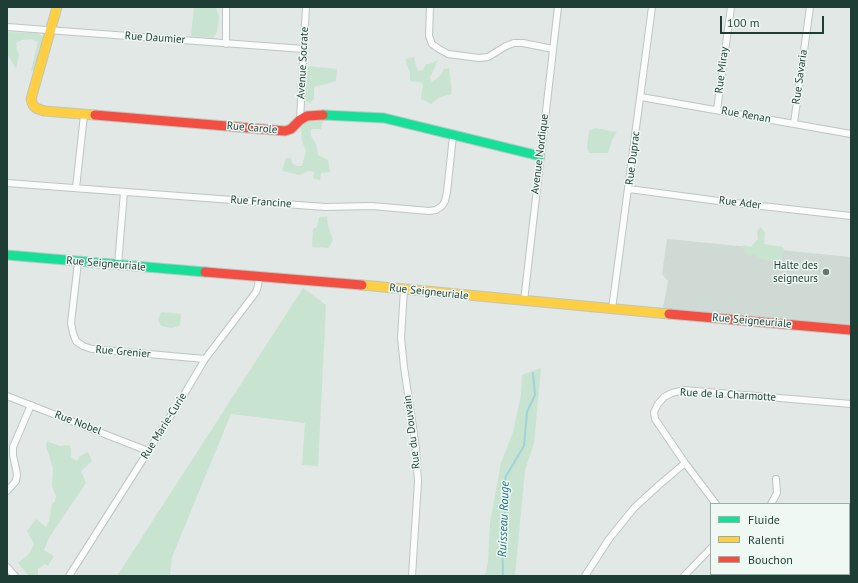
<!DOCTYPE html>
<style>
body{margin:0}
#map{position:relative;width:858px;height:583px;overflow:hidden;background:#e1e8e5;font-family:"PT Sans",sans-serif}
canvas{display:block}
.frame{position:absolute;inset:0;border:8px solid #1e3d34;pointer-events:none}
.legend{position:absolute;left:710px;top:503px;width:140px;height:72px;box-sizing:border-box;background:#eff8f3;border:1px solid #9bada7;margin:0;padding:5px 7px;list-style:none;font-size:12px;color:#1e3d34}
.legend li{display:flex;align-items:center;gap:8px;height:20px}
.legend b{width:20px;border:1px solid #9bada7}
.scale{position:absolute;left:720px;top:16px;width:104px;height:18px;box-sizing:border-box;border:2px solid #1e3d34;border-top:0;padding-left:5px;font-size:12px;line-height:14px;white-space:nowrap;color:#1e3d34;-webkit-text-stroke:3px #eff8f3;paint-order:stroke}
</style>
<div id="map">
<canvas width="858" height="583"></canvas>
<div class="frame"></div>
<ul class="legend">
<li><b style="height:5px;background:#16e098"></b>Fluide</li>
<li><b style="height:5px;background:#ffcf43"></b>Ralenti</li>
<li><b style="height:5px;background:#f24e42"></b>Bouchon</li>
</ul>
<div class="scale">100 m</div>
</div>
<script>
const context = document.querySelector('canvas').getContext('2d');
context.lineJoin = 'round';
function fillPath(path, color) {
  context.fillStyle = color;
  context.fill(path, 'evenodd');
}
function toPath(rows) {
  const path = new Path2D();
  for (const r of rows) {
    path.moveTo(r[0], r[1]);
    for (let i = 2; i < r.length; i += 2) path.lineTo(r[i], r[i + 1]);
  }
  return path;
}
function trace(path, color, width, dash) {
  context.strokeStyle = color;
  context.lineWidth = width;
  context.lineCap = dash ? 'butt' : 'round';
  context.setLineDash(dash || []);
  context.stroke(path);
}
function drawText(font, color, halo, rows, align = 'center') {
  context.font = font + ' "PT Sans",sans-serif';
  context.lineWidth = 3;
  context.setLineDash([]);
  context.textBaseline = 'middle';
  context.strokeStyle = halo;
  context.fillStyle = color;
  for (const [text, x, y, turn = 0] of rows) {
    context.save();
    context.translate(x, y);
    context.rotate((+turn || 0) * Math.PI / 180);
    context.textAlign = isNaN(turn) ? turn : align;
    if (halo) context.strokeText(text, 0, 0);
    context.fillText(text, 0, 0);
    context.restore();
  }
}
const built = toPath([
 [667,239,851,257,851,325,662,313,668,281,662,274]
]);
const green = toPath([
 [194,7,216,7,219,18,217,32,213,38,191,36],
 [7,32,37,33,44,36,39,71,31,71,38,42,31,39,22,40,16,43,17,51,19,54,16,69,7,53],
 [414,57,416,66,418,71,423,70,426,64,430,64,438,60,430,78,432,82,440,76,444,69,449,68,452,94,440,97,431,104,421,99,423,84,419,82,410,81,410,72,405,59],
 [305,66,337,69,336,81,314,87,314,99,310,103,304,100],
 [300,120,323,120,321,129,311,129,311,136,316,144,318,155,328,160,330,172,321,173,320,180,313,178,314,172,309,171,300,175,282,171,286,158,291,158,292,163,297,166,302,166,306,151,302,141],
 [595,128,617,132,612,140,608,153,589,153,587,147,589,131],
 [319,217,327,217,328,226,333,240,329,248,312,247,313,229,317,227],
 [761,227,765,233,764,244,783,247,784,252,779,261,771,261,758,258,756,254,750,256,745,253,743,245,751,247,758,239,757,231],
 [303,288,326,305,318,466,302,465,305,423,231,414,172,557,170,576,117,576],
 [161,312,181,314,180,325,172,328,161,326,158,320],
 [541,368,534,443,525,470,515,576,485,576,488,561,490,523,501,463,513,432,521,395,522,375],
 [47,441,60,446,69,445,71,449,71,457,77,461,80,456,88,452,92,461,81,471,86,483,50,536,44,550,54,556,48,566,45,564,38,569,38,576,29,576,18,563,29,554,34,544,27,531,36,519,46,527,49,521,52,504,55,501,56,496,52,486,53,468,46,446]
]);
const stream = toPath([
 [503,576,502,536,505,512,503,491,506,476,524,446,527,412,535,395,533,373]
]);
const street = toPath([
 [430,7,429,36,432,44,439,49,448,54,479,58,488,57,506,46,514,43,523,43,553,49],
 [7,27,304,49],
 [226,44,226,7],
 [641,97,851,134],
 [717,110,731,7],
 [300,120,306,7],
 [794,123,810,7],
 [7,183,325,207,372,206,429,211,436,210,442,206,445,201,447,192,453,136],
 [76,188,84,115],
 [629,189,726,202,851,216],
 [78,262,71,323,73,333,76,341,83,346,92,349,205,359],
 [118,265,124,192],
 [404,289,401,338,404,367,416,448,418,482,412,576],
 [524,301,558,7],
 [612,309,652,7],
 [7,396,148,451],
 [7,491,16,481,17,474,13,455,13,447,31,405],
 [716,504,685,463,655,419,654,412,658,404,664,397,672,393,684,390,851,404],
 [771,504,777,493,776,479],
 [849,555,851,549],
 [7,567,15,576],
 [69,576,182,398,205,359,256,292,258,286,259,277],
 [585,576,609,539,634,508,659,485,685,463],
 [684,576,711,548],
 [819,576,824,574]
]);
const fast = toPath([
 [323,115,384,118,540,156],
 [7,255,205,272]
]);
const slow = toPath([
 [57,7,31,99,33,105,36,108,44,111,95,115],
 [362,285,669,314]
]);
const jam = toPath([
 [95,115,285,131,291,129,300,120,307,116,323,115],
 [205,272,362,285],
 [669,314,851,330]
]);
const markers = [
 [826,272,4,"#627972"]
];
const streetNames = [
 ["Rue Daumier",155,38,4],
 ["Avenue Socrate",303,63,-87],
 ["Rue Miray",722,70,-83],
 ["Rue Savaria",800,77,-82],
 ["Rue Renan",746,115,10],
 ["Rue Carole",252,128,5],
 ["Avenue Nordique",540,154,-83],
 ["Rue Duprac",633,158,-83],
 ["Rue Francine",261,202,4],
 ["Rue Ader",740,203,7],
 ["Rue Seigneuriale",106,264,5],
 ["Rue Seigneuriale",429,292,6],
 ["Rue Seigneuriale",752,321,5],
 ["Rue Grenier",123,352,5],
 ["Rue de la Charmotte",728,395,3],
 ["Rue Nobel",78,423,21],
 ["Rue Marie-Curie",164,426,-58],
 ["Rue du Douvain",412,432,-97]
];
const poiNames = [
 ["Halte des",818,266],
 ["seigneurs",818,279]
];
const waterNames = [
 ["Ruisseau Rouge",504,519,-88]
];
fillPath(built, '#cfdad5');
fillPath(green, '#c9e3d1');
trace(stream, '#9ed3da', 2);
trace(street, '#bec5c2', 8);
trace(fast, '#bdc6c2', 11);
trace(slow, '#bdc6c2', 11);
trace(jam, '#bdc6c2', 11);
trace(street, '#fafcfb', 6);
trace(fast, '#16e098', 9);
trace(slow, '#ffcf43', 9);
trace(jam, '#f24e42', 9);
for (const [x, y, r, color] of markers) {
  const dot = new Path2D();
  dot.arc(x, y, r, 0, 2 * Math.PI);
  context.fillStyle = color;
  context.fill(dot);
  trace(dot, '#eff8f3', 1.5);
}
drawText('11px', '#1e3d34', '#eff8f3', streetNames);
drawText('11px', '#1e3d34', '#eff8f3', poiNames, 'right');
drawText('italic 12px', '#146d7d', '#eff8f3', waterNames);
</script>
